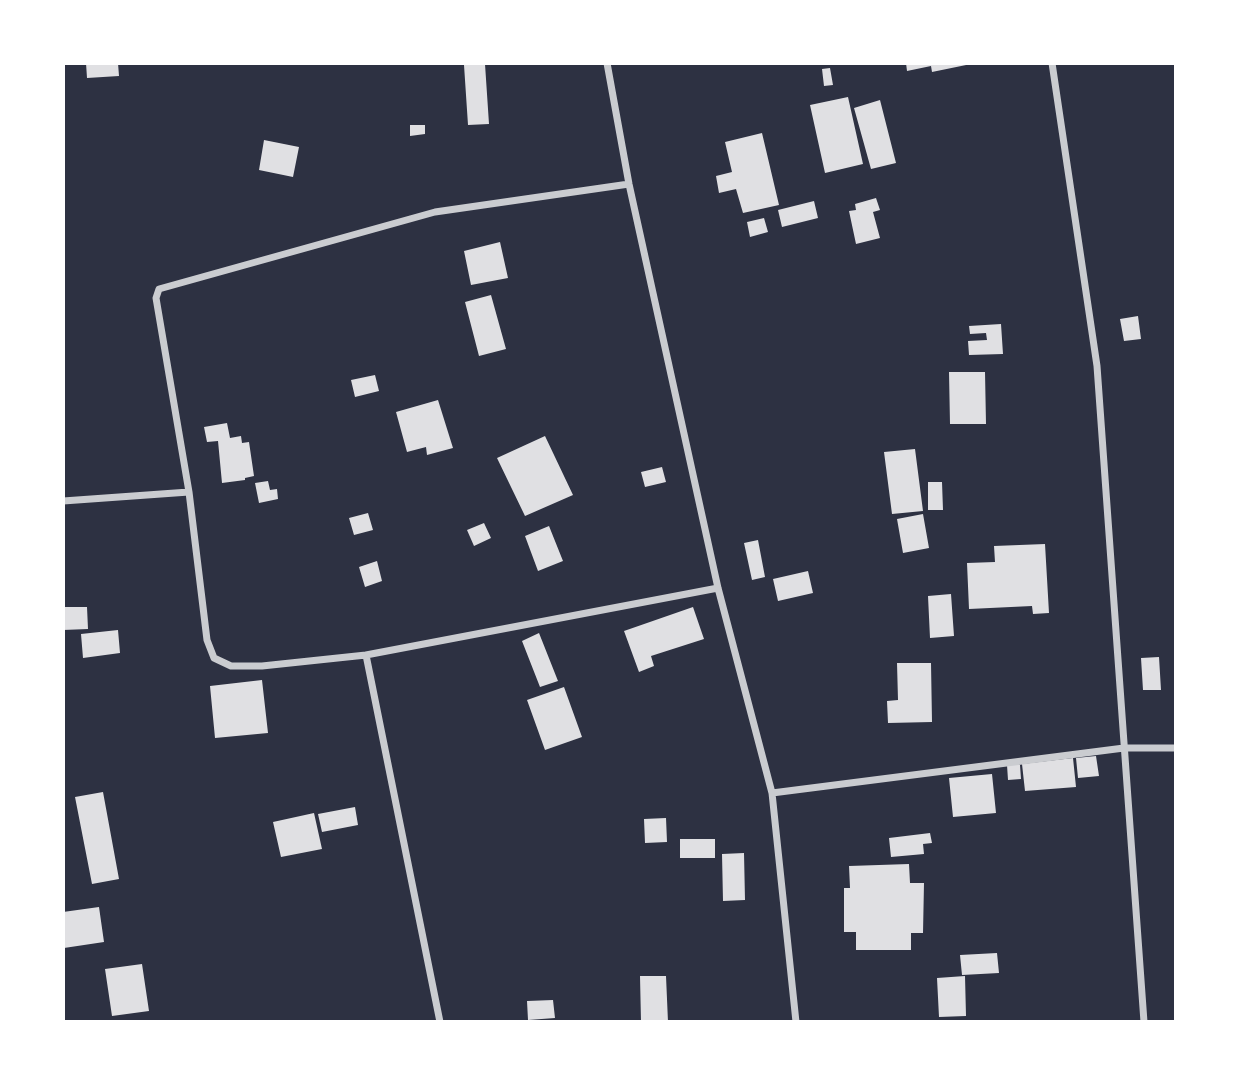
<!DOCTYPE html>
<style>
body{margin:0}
#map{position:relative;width:1239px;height:1085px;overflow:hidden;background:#2d3142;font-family:"Libre Baskerville",serif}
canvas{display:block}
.frame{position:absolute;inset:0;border:65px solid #fff;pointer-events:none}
</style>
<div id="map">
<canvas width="1239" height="1085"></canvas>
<div class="frame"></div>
</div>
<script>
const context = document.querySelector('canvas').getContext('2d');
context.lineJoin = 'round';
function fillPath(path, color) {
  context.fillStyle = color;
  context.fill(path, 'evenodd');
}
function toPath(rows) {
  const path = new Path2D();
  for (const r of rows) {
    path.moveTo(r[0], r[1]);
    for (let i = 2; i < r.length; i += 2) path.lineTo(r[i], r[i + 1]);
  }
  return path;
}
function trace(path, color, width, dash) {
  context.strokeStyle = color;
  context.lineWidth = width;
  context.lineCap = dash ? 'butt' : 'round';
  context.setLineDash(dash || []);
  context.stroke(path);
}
const building = toPath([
 [86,63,118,63,119,76,87,78],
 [906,63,971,63,971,64,932,72,931,66,907,71],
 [485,64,489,124,468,125,464,65],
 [830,68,833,85,824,86,822,69],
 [848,97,863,164,825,173,810,105],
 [880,100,896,163,871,169,854,108],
 [410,125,425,125,425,134,410,136],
 [762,133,779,205,743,213,736,189,719,193,716,176,732,172,725,142],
 [264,140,299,147,293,177,259,170],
 [876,198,880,210,873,212,880,238,856,244,849,211,856,210,855,204],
 [814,201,818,218,782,227,778,210],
 [764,218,768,232,750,237,747,222],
 [500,242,508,278,471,285,464,251],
 [491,295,506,349,479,356,465,302],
 [1138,316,1141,339,1124,341,1120,319],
 [1001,324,1003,354,969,355,968,341,987,340,986,333,970,334,969,326],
 [949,372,985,372,986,424,950,424],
 [375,375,379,391,355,397,351,380],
 [438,400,453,448,427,455,426,447,407,452,396,412],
 [227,423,230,438,241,436,242,443,249,442,254,476,245,478,245,480,222,483,218,441,207,442,204,427],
 [545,436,573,495,525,516,497,458],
 [915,449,923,511,892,514,884,452],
 [662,467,666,482,645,487,641,472],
 [268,481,270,490,277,489,278,499,259,503,255,483],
 [928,482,942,482,943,510,928,510],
 [368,513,373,530,354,535,349,518],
 [923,514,929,548,903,553,897,519],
 [484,523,491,538,474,546,467,530],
 [549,526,563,561,538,571,525,536],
 [758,540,765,577,752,580,744,543],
 [1045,544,1049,613,1033,614,1032,606,969,609,967,563,995,562,994,546],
 [377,561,382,581,365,587,359,567],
 [808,571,813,593,778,601,773,579],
 [951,594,954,636,930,638,928,596],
 [63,607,87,607,88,629,63,630],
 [693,607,704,639,651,656,654,666,639,672,624,631],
 [118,630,120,653,83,658,81,634],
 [539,633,558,681,540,687,522,641],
 [1159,657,1161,690,1143,690,1141,658],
 [897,663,931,663,932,722,888,723,887,701,898,700],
 [262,680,268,733,215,738,210,686],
 [564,687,582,737,545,750,527,700],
 [1096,756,1099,776,1078,778,1076,758],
 [1073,758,1076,787,1025,791,1022,764],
 [1007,765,1020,765,1021,779,1008,780],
 [992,774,996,813,953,817,949,778],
 [103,792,119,879,92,884,75,797],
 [355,807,358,825,322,832,318,814],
 [314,813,322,849,281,857,273,822],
 [666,818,667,842,645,843,644,819],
 [930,833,932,843,923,844,924,854,891,857,889,838],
 [680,839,715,839,715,858,680,858],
 [744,853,745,900,723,901,722,854],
 [909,864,910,883,924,883,923,933,911,933,911,950,856,950,856,932,844,932,844,888,850,888,849,866],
 [99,907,104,942,64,948,63,912],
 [997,953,999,973,962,975,960,955],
 [142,964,149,1011,112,1016,105,969],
 [640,976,666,976,668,1022,641,1022],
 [965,976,966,1016,939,1017,937,978],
 [553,1000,555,1018,528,1020,527,1001]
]);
const minor = toPath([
 [607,63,629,184,718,588,772,793,796,1022],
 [1052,63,1097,366,1144,1022],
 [629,184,435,212,159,289,156,298,189,492,207,640,214,658,231,666,262,666,366,655,718,588],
 [63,501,189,492],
 [366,655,440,1022],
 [772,793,1124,748,1176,748]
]);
fillPath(building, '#e0e0e3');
trace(minor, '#caccd0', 7);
</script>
